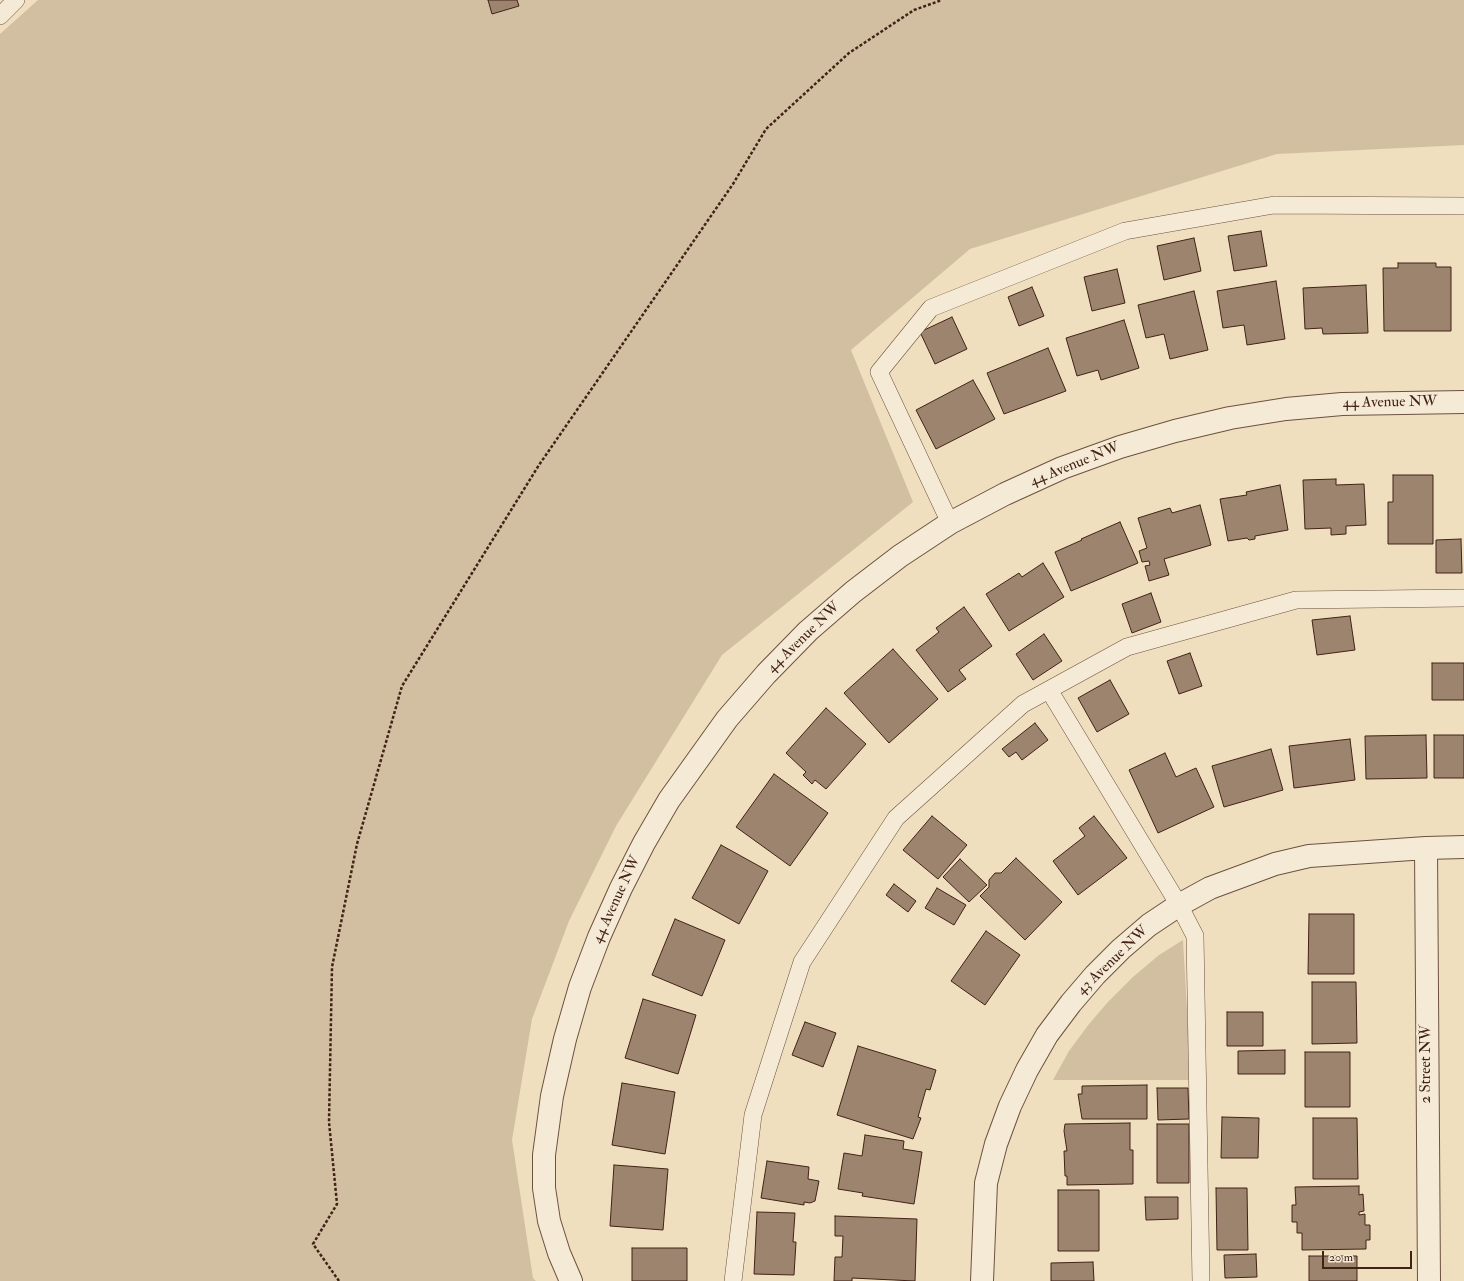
<!DOCTYPE html>
<style>
body{margin:0}
#map{position:relative;width:1464px;height:1281px;overflow:hidden;background:#efdfbf;font-family:"IM FELL Double Pica",serif}
canvas{display:block}
.scale{position:absolute;left:1322px;top:1251px;width:90px;height:18px;box-sizing:border-box;border:2px solid #422216;border-top:0;padding-left:5px;font-size:12px;line-height:14px;white-space:nowrap;color:#422216;-webkit-text-stroke:3px #f5ead5;paint-order:stroke}
</style>
<div id="map">
<canvas width="1464" height="1281"></canvas>
<div class="scale">20 m</div>
</div>
<script>
const context = document.querySelector('canvas').getContext('2d');
context.lineJoin = 'round';
function fillPath(path, color) {
  context.fillStyle = color;
  context.fill(path, 'evenodd');
}
function toPath(rows) {
  const path = new Path2D();
  for (const r of rows) {
    path.moveTo(r[0], r[1]);
    for (let i = 2; i < r.length; i += 2) path.lineTo(r[i], r[i + 1]);
  }
  return path;
}
function trace(path, color, width, dash) {
  context.strokeStyle = color;
  context.lineWidth = width;
  context.lineCap = dash ? 'butt' : 'round';
  context.setLineDash(dash || []);
  context.stroke(path);
}
function drawText(font, color, halo, rows, align = 'center') {
  context.font = font + ' "IM FELL Double Pica",serif';
  context.lineWidth = 4;
  context.setLineDash([]);
  context.textBaseline = 'middle';
  context.strokeStyle = halo;
  context.fillStyle = color;
  for (const [text, x, y, turn = 0] of rows) {
    context.save();
    context.translate(x, y);
    context.rotate((+turn || 0) * Math.PI / 180);
    context.textAlign = isNaN(turn) ? turn : align;
    if (halo) context.strokeText(text, 0, 0);
    context.fillText(text, 0, 0);
    context.restore();
  }
}
const green = toPath([
 [38,0,1464,0,1464,145,1277,154,970,249,851,350,913,502,722,655,616,826,569,921,532,1019,512,1140,533,1278,536,1281,0,1281,0,34],
 [1183,940,1191,1080,1053,1080,1069,1051,1089,1024,1108,1002,1133,977,1159,955]
]);
const building = toPath([
 [488,0,517,0,519,6,492,14,488,0],
 [1261,231,1267,266,1234,271,1228,236,1261,231],
 [1194,238,1201,271,1164,280,1157,246,1194,238],
 [1398,263,1436,263,1436,267,1451,267,1451,331,1384,331,1383,268,1398,268,1398,263],
 [1117,269,1125,303,1092,311,1084,277,1117,269],
 [1276,281,1285,339,1247,345,1244,325,1223,328,1217,291,1276,281],
 [1366,285,1368,333,1323,334,1322,328,1305,329,1303,288,1366,285],
 [1032,287,1044,316,1019,326,1008,297,1032,287],
 [1194,291,1208,350,1170,359,1164,334,1146,338,1138,305,1194,291],
 [952,317,967,349,935,364,920,332,952,317],
 [1124,320,1139,368,1101,380,1098,370,1077,376,1066,338,1124,320],
 [1048,348,1066,391,1004,414,987,373,1048,348],
 [973,380,995,419,936,449,916,410,973,380],
 [1393,475,1433,475,1433,544,1388,544,1388,502,1393,502,1393,475],
 [1336,479,1336,485,1364,484,1366,525,1346,526,1346,534,1331,535,1331,528,1305,529,1303,480,1336,479],
 [1280,485,1288,530,1255,536,1255,539,1249,540,1247,538,1228,541,1220,499,1247,495,1246,492,1280,485],
 [1200,505,1211,545,1164,559,1169,575,1149,581,1145,566,1150,565,1149,561,1142,562,1139,551,1147,548,1138,518,1170,508,1172,513,1200,505],
 [1120,522,1138,563,1071,591,1055,552,1082,540,1081,539,1120,522],
 [1461,539,1462,573,1436,573,1436,540,1461,539],
 [1043,563,1064,597,1009,631,986,594,1019,573,1022,577,1043,563],
 [1151,593,1161,622,1132,633,1122,604,1151,593],
 [964,607,992,646,959,670,966,679,948,692,916,650,939,632,936,628,964,607],
 [1350,616,1355,650,1317,655,1312,620,1350,616],
 [1044,634,1062,661,1033,680,1016,654,1044,634],
 [893,649,938,699,889,743,844,693,893,649],
 [1190,653,1202,686,1179,694,1167,661,1190,653],
 [1432,663,1464,663,1464,700,1432,700,1432,663],
 [1110,680,1129,714,1097,732,1078,698,1110,680],
 [826,708,866,744,826,789,815,780,812,784,803,775,806,772,786,753,826,708],
 [1035,723,1048,740,1022,760,1016,752,1009,757,1002,749,1035,723],
 [1426,735,1427,778,1366,779,1365,736,1426,735],
 [1434,735,1464,735,1464,778,1434,778,1434,735],
 [1350,739,1355,780,1294,788,1289,746,1350,739],
 [1271,749,1283,790,1224,807,1212,766,1271,749],
 [1165,753,1176,777,1196,768,1214,807,1158,833,1129,770,1165,753],
 [774,774,828,813,790,866,736,827,774,774],
 [932,816,967,845,938,879,903,850,932,816],
 [1094,816,1127,858,1078,895,1053,861,1085,836,1079,828,1094,816],
 [721,845,768,871,739,924,692,898,721,845],
 [1016,858,1062,902,1025,940,980,896,989,887,989,880,995,873,1001,873,1016,858],
 [960,859,987,885,969,902,943,877,960,859],
 [894,884,916,901,908,912,886,895,894,884],
 [937,888,966,905,954,925,925,908,937,888],
 [1309,914,1354,914,1354,974,1308,974,1309,914],
 [675,919,725,940,702,996,652,975,675,919],
 [986,931,1020,955,985,1005,951,981,986,931],
 [1312,982,1356,982,1357,1043,1312,1044,1312,982],
 [643,999,696,1015,678,1074,625,1058,643,999],
 [1227,1012,1263,1012,1263,1046,1227,1046,1227,1012],
 [805,1022,836,1033,823,1067,792,1055,805,1022],
 [858,1046,936,1070,930,1090,926,1089,918,1117,921,1118,913,1139,837,1115,858,1046],
 [1285,1050,1285,1074,1238,1074,1238,1051,1285,1050],
 [1305,1052,1350,1052,1350,1107,1305,1107,1305,1052],
 [622,1083,675,1092,665,1154,612,1145,622,1083],
 [1147,1085,1147,1119,1082,1119,1078,1094,1082,1094,1082,1086,1147,1085],
 [1157,1088,1188,1088,1189,1119,1158,1120,1157,1088],
 [1222,1117,1259,1118,1258,1158,1221,1158,1222,1117],
 [1313,1118,1357,1118,1358,1179,1313,1179,1313,1118],
 [1130,1123,1130,1150,1133,1150,1133,1184,1067,1185,1067,1176,1065,1176,1064,1151,1067,1151,1064,1131,1065,1124,1130,1123],
 [1157,1124,1189,1124,1189,1183,1157,1183,1157,1124],
 [865,1135,904,1141,903,1149,922,1152,914,1204,862,1196,863,1193,838,1189,844,1153,862,1156,865,1135],
 [767,1161,809,1167,808,1179,819,1181,815,1201,810,1203,804,1202,804,1205,761,1198,767,1161],
 [614,1165,668,1169,663,1230,610,1226,614,1165],
 [1359,1186,1359,1195,1363,1194,1364,1211,1359,1212,1359,1215,1365,1214,1365,1225,1370,1225,1370,1240,1366,1240,1366,1249,1302,1250,1302,1233,1297,1233,1297,1222,1292,1222,1292,1205,1296,1205,1295,1187,1359,1186],
 [1216,1188,1247,1188,1248,1250,1217,1250,1216,1188],
 [1058,1190,1099,1190,1099,1251,1058,1251,1058,1190],
 [1145,1197,1178,1197,1178,1219,1146,1220,1145,1197],
 [757,1212,795,1213,793,1242,796,1242,794,1275,754,1274,757,1212],
 [835,1216,917,1219,915,1281,852,1278,852,1281,834,1281,835,1257,842,1257,843,1236,835,1236,835,1216],
 [632,1248,687,1248,687,1281,632,1281,632,1248],
 [1256,1254,1257,1277,1225,1278,1224,1255,1256,1254],
 [1309,1256,1357,1256,1357,1281,1309,1281,1309,1256],
 [1093,1262,1094,1281,1051,1281,1051,1263,1093,1262]
]);
const path = toPath([
 [339,1281,313,1244,337,1204,329,1122,332,967,357,844,402,686,539,465,733,184,766,129,849,53,914,10,942,0]
]);
const service = toPath([
 [0,16,16,0],
 [950,523,879,372,931,308,1125,231,1274,205,1464,206],
 [1049,690,1179,905,1195,936,1201,1281],
 [733,1281,753,1115,802,962,896,818,1023,704,1127,647,1296,600,1464,598]
]);
const minor = toPath([
 [1426,848,1429,1281],
 [571,1281,559,1253,549,1221,544,1188,544,1155,552,1096,565,1039,580,987,599,937,621,888,644,843,669,800,727,719,766,674,808,631,853,592,900,556,950,523,1005,494,1062,468,1120,447,1175,431,1230,418,1286,409,1342,404,1464,402],
 [982,1281,986,1183,996,1144,1010,1106,1027,1070,1047,1035,1071,1003,1095,975,1121,949,1149,925,1179,905,1210,888,1275,864,1309,856,1426,848,1464,847]
]);
const streetNames = [
 ["44 Avenue NW",1390,403,-1],
 ["44 Avenue NW",1075,465,-22],
 ["44 Avenue NW",804,638,-44],
 ["44 Avenue NW",617,900,-65],
 ["43 Avenue NW",1113,961,-44],
 ["2 Street NW",1427,1064,-90]
];
fillPath(green, '#d2bfa2');
fillPath(building, '#9c846e');
trace(building, '#422216', 1);
trace(service, '#6d5140', 18);
trace(minor, '#6d5140', 24);
trace(path, '#422216', 2.5, [3, 2]);
trace(service, '#f5ead5', 17);
trace(minor, '#f5ead5', 22);
drawText('15px', '#422216', '#f5ead5', streetNames);
</script>
